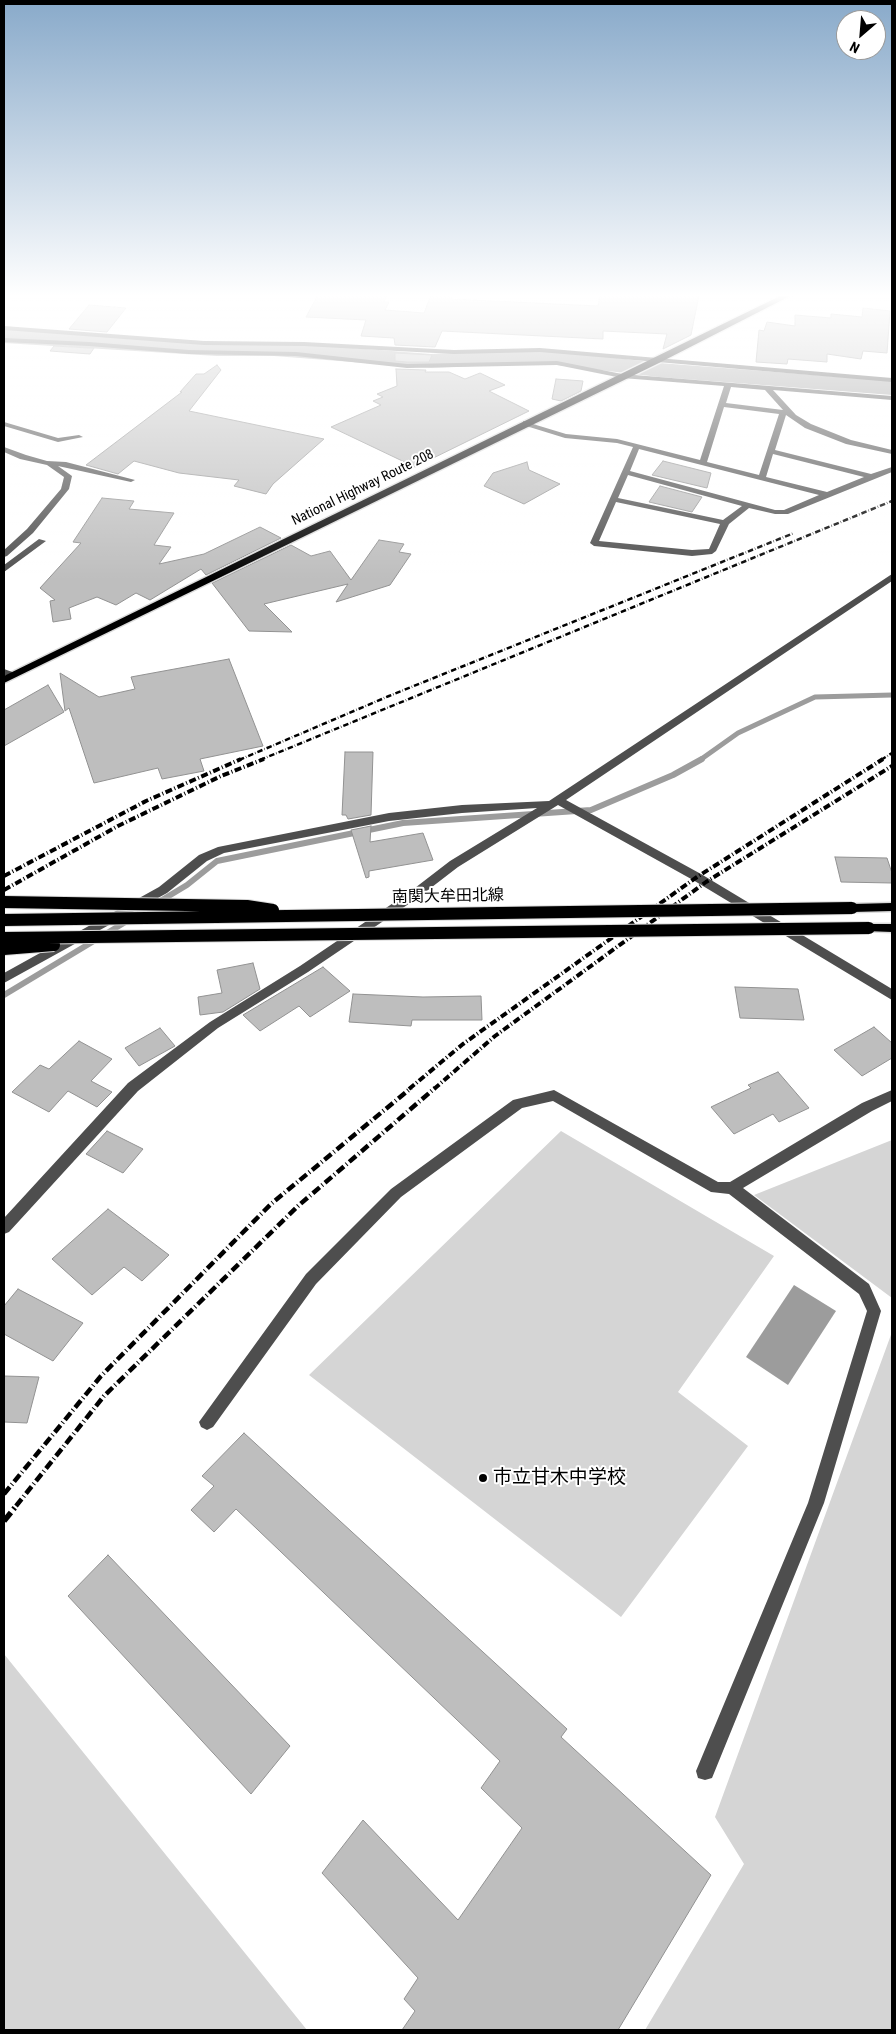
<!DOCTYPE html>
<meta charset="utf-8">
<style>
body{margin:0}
#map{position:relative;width:896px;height:2034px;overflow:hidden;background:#fff;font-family:"Roboto Condensed",sans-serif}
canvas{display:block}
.frame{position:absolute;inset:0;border:5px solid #000;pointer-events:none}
.north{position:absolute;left:836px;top:10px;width:50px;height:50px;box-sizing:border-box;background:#fff;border:1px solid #999;border-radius:50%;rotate:207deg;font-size:14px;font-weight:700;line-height:20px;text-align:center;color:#000}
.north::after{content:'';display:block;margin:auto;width:18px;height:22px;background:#000;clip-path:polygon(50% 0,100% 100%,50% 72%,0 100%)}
</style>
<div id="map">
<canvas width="896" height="2034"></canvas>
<div class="frame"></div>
<div class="north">N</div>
</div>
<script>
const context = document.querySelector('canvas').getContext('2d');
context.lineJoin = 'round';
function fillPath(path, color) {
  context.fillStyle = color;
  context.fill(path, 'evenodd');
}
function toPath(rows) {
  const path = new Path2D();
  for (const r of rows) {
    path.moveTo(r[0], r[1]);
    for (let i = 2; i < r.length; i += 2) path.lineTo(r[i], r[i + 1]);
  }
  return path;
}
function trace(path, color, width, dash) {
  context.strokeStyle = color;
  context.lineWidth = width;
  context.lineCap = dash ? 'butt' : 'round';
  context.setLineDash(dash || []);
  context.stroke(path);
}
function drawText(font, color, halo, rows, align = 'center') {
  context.font = font + ' "Roboto Condensed","Noto Sans JP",sans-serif';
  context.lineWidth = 4;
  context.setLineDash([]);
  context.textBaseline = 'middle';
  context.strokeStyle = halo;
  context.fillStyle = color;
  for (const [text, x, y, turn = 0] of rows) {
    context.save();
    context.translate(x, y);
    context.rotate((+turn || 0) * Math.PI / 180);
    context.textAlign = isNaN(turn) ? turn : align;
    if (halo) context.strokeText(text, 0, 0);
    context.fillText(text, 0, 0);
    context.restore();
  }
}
const green = toPath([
 [561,1131,774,1256,678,1392,748,1446,621,1617,309,1375],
 [892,1140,892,1298,754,1195],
 [892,1332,892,2030,645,2030,744,1864,715,1817],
 [4,1654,307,2030,4,2030]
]);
const water = toPath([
 [794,1285,836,1311,788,1385,746,1357]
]);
const streamFar1 = toPath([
 [700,760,738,733,815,697,892,695]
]);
const stream = toPath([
 [4,995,187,885,217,861,403,823,591,810,673,775,702,759]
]);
const river = toPath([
 [4,329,217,342,274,342,431,354,540,349,659,363,892,381,892,395,659,377,540,363,431,368,274,356,217,356,4,343,4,329]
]);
const building = toPath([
 [318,295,387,295,384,302,389,302,385,310,424,313,431,295,452,295,451,299,598,306,600,295,699,295,691,335,663,349,667,334,603,331,603,339,442,331,435,347,395,345,394,338,361,336,366,320,306,317,318,295],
 [89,305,126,308,107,332,69,329,89,305],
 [863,308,890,311,887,353,863,351,861,359,827,354,827,362,788,359,787,364,756,362,759,330,764,331,767,322,795,326,795,315,831,318,831,314,862,317,863,308],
 [54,346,89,348,94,348,90,354,50,351,54,346],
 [395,353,432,355,429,362,407,362,395,361,395,353],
 [217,365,221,370,189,411,324,439,273,484,266,494,234,486,239,480,179,473,134,461,118,474,86,465,182,392,180,392,196,374,204,374,217,365],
 [396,369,426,370,425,372,449,372,465,379,480,373,505,385,489,391,529,411,415,467,331,427,381,405,373,401,383,397,377,394,397,386,396,369],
 [556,379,583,381,581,391,561,401,552,399,556,379],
 [663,461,711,473,707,488,652,475,663,461],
 [527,462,529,470,560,484,524,504,484,486,493,473,527,462],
 [660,486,702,497,692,512,649,502,660,486],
 [102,498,134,501,129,509,174,513,154,545,171,547,159,564,204,554,260,527,281,538,206,575,201,569,150,600,136,593,116,605,97,597,69,608,71,619,53,622,50,601,55,600,40,588,81,543,73,542,102,498],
 [379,540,404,544,399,552,411,554,390,585,336,602,348,584,264,604,292,632,249,631,212,583,291,545,311,556,330,551,351,580,379,540],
 [229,659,263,746,200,759,204,771,162,779,158,768,94,783,69,708,65,711,60,673,99,697,135,689,131,677,229,659],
 [48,685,64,712,4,746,4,710,48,685],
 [345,752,373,752,371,815,348,819,346,815,342,815,345,752],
 [371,826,370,842,423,833,433,860,369,871,369,877,366,878,351,830,371,826],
 [835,857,887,858,892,873,892,883,841,882,835,857],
 [253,963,260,989,223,1012,200,1015,198,997,222,993,217,970,253,963],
 [323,967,350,991,310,1017,299,1006,260,1031,243,1015,323,967],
 [735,987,798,989,804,1020,740,1018,735,987],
 [353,994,423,997,481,996,482,1020,412,1020,411,1026,349,1022,353,994],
 [874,1027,892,1043,892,1058,862,1076,834,1050,874,1027],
 [160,1028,175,1046,139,1066,125,1048,160,1028],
 [79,1041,112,1059,91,1081,112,1092,97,1107,68,1091,49,1112,12,1092,40,1065,49,1069,79,1041],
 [778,1072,809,1108,779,1122,773,1114,734,1134,711,1107,751,1088,748,1085,778,1072],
 [107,1131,143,1149,123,1173,86,1154,107,1131],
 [108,1209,169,1255,142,1281,124,1267,92,1295,52,1259,108,1209],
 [18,1289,83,1323,53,1361,4,1334,4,1306,18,1289],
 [4,1376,39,1377,27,1423,4,1422,4,1376],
 [244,1433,567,1729,561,1737,711,1875,618,2030,402,2030,415,2011,404,1999,418,1978,322,1873,363,1820,458,1920,522,1828,481,1788,500,1761,236,1509,214,1532,191,1510,214,1486,202,1476,244,1433],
 [108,1555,290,1746,251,1794,68,1596,108,1555]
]);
const minor = toPath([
 [4,326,204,341,304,342,454,350,540,348,892,378,892,382,540,352,454,354,304,346,204,345,4,330,4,326],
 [4,338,89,342,189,350,296,352,407,364,557,361,622,374,892,396,892,400,773,390,796,415,811,424,851,440,892,450,892,454,846,444,805,428,786,415,775,450,871,474,892,467,892,472,788,514,775,514,749,508,729,524,716,551,712,554,692,556,594,546,590,543,633,447,617,443,565,438,523,425,523,421,566,434,617,439,700,460,724,386,622,378,557,365,407,368,296,356,189,354,89,346,4,342,4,338],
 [731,387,765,390,783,410,726,403,731,387],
 [724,407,779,414,759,475,707,462,724,407],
 [639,449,819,495,784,510,775,510,630,471,639,449],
 [773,454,864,477,827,492,766,477,773,454],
 [628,475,742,506,723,520,618,498,628,475],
 [616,502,720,524,709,549,692,550,599,541,616,502],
 [4,422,58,438,79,435,83,437,58,442,4,426,4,422],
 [4,447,26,455,47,461,66,462,135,480,131,482,58,466,72,476,69,489,33,533,7,556,4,557,4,550,27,529,61,489,64,477,47,465,20,459,4,452,4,447],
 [39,539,46,541,4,572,4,565,39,539],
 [892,574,892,581,566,800,701,874,892,989,892,1000,693,880,558,805,458,867,419,897,308,972,218,1028,138,1091,9,1232,4,1234,4,1218,128,1083,210,1022,300,966,411,891,450,861,537,808,462,813,389,821,224,853,207,861,167,893,4,983,4,973,159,887,199,855,218,847,389,813,462,805,549,801,892,574],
 [4,669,15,673,17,675,12,678,4,675,4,669],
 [554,1090,718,1182,730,1182,862,1103,892,1090,892,1101,872,1111,743,1188,869,1284,881,1311,824,1503,712,1778,705,1780,698,1778,696,1771,808,1503,867,1311,859,1294,729,1194,711,1192,553,1101,522,1108,401,1197,316,1284,213,1427,207,1430,201,1427,199,1422,306,1274,391,1189,513,1100,554,1090]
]);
const major = toPath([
 [892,903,892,911,852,912,846,908,852,904,892,903],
 [869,924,892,924,892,932,865,931,863,928,865,925,869,924]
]);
const highway = toPath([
 [782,295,792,295,659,363,4,683,4,676,782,295]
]);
const railFar3 = toPath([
 [239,760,389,696,794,533],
 [260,760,892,501],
 [881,760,892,753]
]);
const railFar2 = toPath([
 [4,876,146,801,241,759],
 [4,890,118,826,221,776,264,759],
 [409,1089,463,1044,697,877,883,759],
 [434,1089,495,1036,706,882,892,766]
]);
const railFar1 = toPath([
 [4,1494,101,1376,271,1204,411,1088],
 [16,1506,104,1396,298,1206,435,1088]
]);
const rail = toPath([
 [4,1521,17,1505]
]);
const majorBridge = toPath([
 [4,902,247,906,273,910],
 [4,920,852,908],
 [4,938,869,928],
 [4,949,54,945]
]);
const markers = [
 [483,1478,5,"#000"]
];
const farStreetnames = [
 ["National Highway Route 208",363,488,-26]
];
const streetNames = [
 ["南関大牟田北線",448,897,-1]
];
const nearPoinames = [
 ["市立甘木中学校",493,1478]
];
fillPath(green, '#d5d5d5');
fillPath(water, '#9c9c9c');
trace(streamFar1, '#9c9c9c', 5);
trace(stream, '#9c9c9c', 6);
fillPath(river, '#9c9c9c');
fillPath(building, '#bebebe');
trace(building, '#929292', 1);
trace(major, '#dbdbdb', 3);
trace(highway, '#dbdbdb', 3);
fillPath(minor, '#4e4e4e');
fillPath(major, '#000');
fillPath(highway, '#000');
trace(railFar3, '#000', 2.5, [5.5, 2, 0.5, 2]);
trace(railFar2, '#000', 4, [7, 2.5, 1, 2.5]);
trace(railFar1, '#000', 4.5, [9, 3, 1, 3]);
trace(rail, '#000', 5.5, [11, 4, 2, 4]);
trace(majorBridge, '#dbdbdb', 14, []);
trace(majorBridge, '#000', 12);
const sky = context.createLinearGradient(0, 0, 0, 580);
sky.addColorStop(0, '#89aaca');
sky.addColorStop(0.51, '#fff');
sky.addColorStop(1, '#ffffff00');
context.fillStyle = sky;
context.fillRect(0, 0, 896, 580);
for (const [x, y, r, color] of markers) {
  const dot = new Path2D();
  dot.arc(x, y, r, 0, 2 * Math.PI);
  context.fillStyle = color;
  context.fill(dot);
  trace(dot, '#fff', 2);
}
drawText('14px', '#000', '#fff', farStreetnames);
drawText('16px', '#000', '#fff', streetNames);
drawText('19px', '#000', '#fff', nearPoinames, 'left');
</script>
